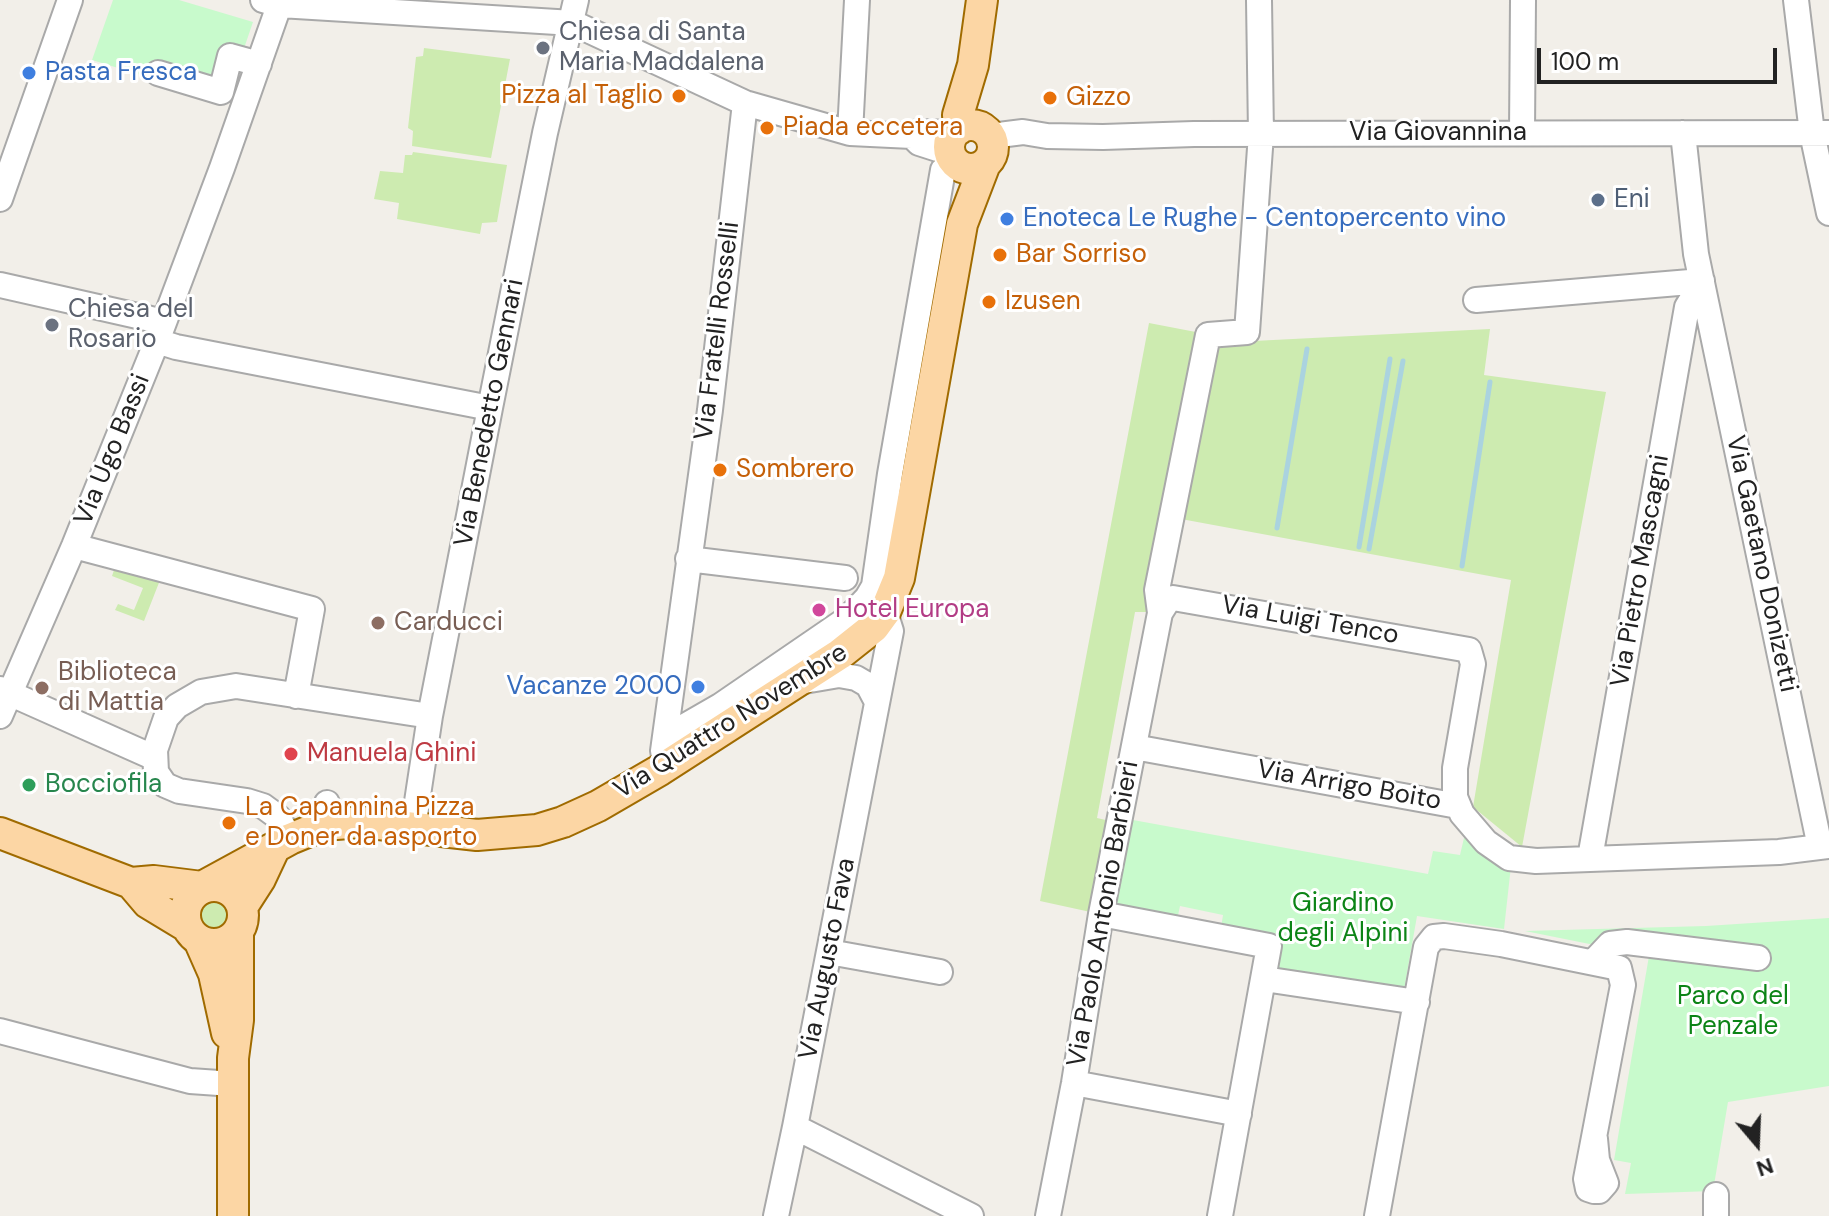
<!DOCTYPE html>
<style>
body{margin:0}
#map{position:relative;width:1829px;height:1216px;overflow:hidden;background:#f2efe9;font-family:"DM Sans",sans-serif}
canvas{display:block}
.north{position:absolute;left:1717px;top:1104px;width:80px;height:80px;-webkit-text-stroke:6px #fff;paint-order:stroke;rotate:161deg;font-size:22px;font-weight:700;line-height:32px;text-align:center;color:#222}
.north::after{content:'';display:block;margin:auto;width:28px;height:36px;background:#222;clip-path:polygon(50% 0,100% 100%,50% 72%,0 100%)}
.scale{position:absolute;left:1537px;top:48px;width:240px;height:36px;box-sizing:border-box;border:4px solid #222;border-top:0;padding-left:10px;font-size:24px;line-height:28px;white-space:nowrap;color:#222;-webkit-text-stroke:6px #fff;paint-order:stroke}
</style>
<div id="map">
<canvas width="1829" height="1216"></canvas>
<div class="north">N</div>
<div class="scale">100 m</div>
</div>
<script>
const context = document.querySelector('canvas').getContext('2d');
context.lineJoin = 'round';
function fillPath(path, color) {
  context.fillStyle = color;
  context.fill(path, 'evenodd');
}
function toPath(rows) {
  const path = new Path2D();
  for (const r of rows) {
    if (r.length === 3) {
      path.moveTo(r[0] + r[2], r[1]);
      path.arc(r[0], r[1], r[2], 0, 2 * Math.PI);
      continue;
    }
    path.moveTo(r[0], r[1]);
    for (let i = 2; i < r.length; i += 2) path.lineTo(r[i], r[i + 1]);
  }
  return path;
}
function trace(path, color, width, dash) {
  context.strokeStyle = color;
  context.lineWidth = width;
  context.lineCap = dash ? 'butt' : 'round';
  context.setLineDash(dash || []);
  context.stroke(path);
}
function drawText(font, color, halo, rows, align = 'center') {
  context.font = font + ' "DM Sans",sans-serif';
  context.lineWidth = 6;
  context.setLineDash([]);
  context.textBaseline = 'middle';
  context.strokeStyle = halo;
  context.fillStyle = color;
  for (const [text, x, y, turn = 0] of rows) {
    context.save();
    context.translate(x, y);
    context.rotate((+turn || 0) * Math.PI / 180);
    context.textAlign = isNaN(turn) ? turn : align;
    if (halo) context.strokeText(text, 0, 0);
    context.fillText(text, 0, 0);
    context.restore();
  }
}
const grass = toPath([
 [424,48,510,59,491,158,412,146,413,131,408,128,416,57,423,56],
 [413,152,507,165,497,222,482,223,480,234,397,219,399,203,374,199,380,171,403,173,405,155,412,155],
 [1149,323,1201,333,1148,612,1135,612,1097,818,1114,822,1095,913,1040,901],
 [1490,329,1484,375,1606,392,1522,847,1473,807,1511,580,1181,519,1214,343],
 [117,561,162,575,144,621,115,610,118,604,134,610,143,588,112,576],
 [212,915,17]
]);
const park = toPath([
 [113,0,179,0,253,22,226,101,92,60],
 [1133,820,1428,874,1433,851,1460,855,1464,838,1473,839,1511,866,1504,929,1417,916,1404,990,1275,969,1279,940,1221,928,1223,915,1180,906,1177,920,1115,909],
 [1829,918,1829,1086,1728,1102,1713,1191,1625,1194,1631,1163,1614,1160,1649,956,1525,931,1706,926]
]);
const stream = toPath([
 [1277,528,1307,349],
 [1359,547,1390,359],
 [1369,549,1403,361],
 [1462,566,1490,382]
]);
const minor = toPath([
 [263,0,280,5,573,23,745,103,850,133,912,136,918,132,954,133],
 [1796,0,1812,133,1829,213],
 [158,73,221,92,230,56,259,64],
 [850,133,857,0],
 [987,133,999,135,1023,132,1047,136,1103,137,1194,134,1829,133],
 [1522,133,1523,0],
 [1683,133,1696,254,1820,847],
 [912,136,919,143,950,153],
 [0,199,70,0],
 [0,285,164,322],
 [1476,300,1702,281],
 [157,341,176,347,490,408],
 [74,546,312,609,296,696],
 [688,559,845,578],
 [1160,613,1157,590,1208,335,1247,332,1261,134,1259,0],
 [804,681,839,675,856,678,868,685,877,702],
 [0,689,155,758],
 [0,716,74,546,157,341,222,168,281,0],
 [1134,747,1458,806],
 [663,751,710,410,745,103],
 [660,770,680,729,720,706,847,619,867,598,874,586,890,474,943,170],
 [324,825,327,803],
 [413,828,430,716,490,408,545,133,576,0],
 [290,839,278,817,263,806,247,801,179,791,165,785,156,772,155,750,166,718,177,706,201,692,236,686,430,716],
 [1590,858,1687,307,1692,299,1704,292],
 [1101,914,1269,946,1220,1216],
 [829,952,940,972],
 [1593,962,1610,944,1627,942,1758,958],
 [1264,979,1417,1002],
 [0,1031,190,1081,233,1084],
 [1074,1083,1239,1114],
 [795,1127,971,1216],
 [776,1216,795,1127,891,631,885,612],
 [1048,1216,1074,1083,1101,914,1160,613,1167,602,1173,598,1469,650,1473,664,1455,768,1455,797,1462,814,1486,842,1509,858,1536,861,1779,852,1829,846],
 [1377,1216,1426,947,1434,937,1444,936,1501,944,1619,968,1623,985,1586,1179,1588,1189,1594,1191,1599,1191,1606,1183,1597,1160,1595,1139],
 [1716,1216,1716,1195]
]);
const major = toPath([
 [971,147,22],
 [959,129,958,115,973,65,982,0],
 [0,833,131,883,154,881,202,887,290,839,324,825,361,822,477,835,537,830,563,822,598,806,660,770,840,654,874,627,885,612,899,578,962,224,985,164],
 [131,883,148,903,186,926],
 [214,915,29],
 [242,907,260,879,275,847],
 [199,940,214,974,227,1033],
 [233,1216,233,1058,238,1020,238,932]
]);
const markers = [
 [543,48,8,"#6b7280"],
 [29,73,8,"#3f7fe0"],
 [679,96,8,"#e8710a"],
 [1050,98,8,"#e8710a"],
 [767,128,8,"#e8710a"],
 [1598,200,8,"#5c6f8a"],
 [1007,219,8,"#3f7fe0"],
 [1000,255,8,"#e8710a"],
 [989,302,8,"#e8710a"],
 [52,325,8,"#6b7280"],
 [720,470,8,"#e8710a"],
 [819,610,8,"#d1479c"],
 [378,623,8,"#8d6e63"],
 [698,687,8,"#3f7fe0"],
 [42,688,8,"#8d6e63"],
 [291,754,8,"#e0444e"],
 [29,785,8,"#2e9e5b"],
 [229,823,8,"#e8710a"]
];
const worshipNames = [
 ["Chiesa di Santa",559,33],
 ["Maria Maddalena",559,63],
 ["Chiesa del",68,310],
 ["Rosario",68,340]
];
const shopNames = [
 ["Pasta Fresca",45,73],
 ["Enoteca Le Rughe - Centopercento vino",1023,219],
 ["Vacanze 2000",682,687,"right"]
];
const foodNames = [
 ["Pizza al Taglio",663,96,"right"],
 ["Gizzo",1066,98],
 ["Piada eccetera",783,128],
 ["Bar Sorriso",1016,255],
 ["Izusen",1005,302],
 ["Sombrero",736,470],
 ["La Capannina Pizza",245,808],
 ["e Doner da asporto",245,838]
];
const streetNames = [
 ["Via Giovannina",1438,133],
 ["Via Fratelli Rosselli",718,331,-83],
 ["Via Benedetto Gennari",490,413,-79],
 ["Via Ugo Bassi",113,450,-68],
 ["Via Gaetano Donizetti",1761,564,78],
 ["Via Pietro Mascagni",1641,571,-80],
 ["Via Luigi Tenco",1310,621,10],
 ["Via Quattro Novembre",731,722,-32],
 ["Via Arrigo Boito",1349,786,10],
 ["Via Paolo Antonio Barbieri",1104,914,-80],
 ["Via Augusto Fava",828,959,-79]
];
const serviceNames = [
 ["Eni",1614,200]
];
const hotelNames = [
 ["Hotel Europa",835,610]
];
const educationNames = [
 ["Carducci",394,623],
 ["Biblioteca",58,673],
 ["di Mattia",58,703]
];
const healthNames = [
 ["Manuela Ghini",307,754]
];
const leisureNames = [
 ["Bocciofila",45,785]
];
const parkNames = [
 ["Giardino",1343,904],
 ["degli Alpini",1343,934],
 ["Parco del",1733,997],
 ["Penzale",1733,1027]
];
fillPath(grass, '#cdebb0');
fillPath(park, '#c8facc');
trace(stream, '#aad3df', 5);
trace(minor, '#a9a9a9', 28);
trace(major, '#a06b00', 34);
trace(minor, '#fff', 24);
trace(major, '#fcd6a4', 30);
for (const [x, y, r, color] of markers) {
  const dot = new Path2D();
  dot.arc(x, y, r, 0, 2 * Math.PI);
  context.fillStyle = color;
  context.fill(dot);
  trace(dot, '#fff', 3);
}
drawText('26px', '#5b616d', '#fff', worshipNames, 'left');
drawText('26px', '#366cbe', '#fff', shopNames, 'left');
drawText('26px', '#c56008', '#fff', foodNames, 'left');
drawText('26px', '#222', '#fff', streetNames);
drawText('26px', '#4e5e75', '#fff', serviceNames, 'left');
drawText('26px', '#b23c85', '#fff', hotelNames, 'left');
drawText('26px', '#785e54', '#fff', educationNames, 'left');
drawText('26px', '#be3a42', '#fff', healthNames, 'left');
drawText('26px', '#27864d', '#fff', leisureNames, 'left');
drawText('26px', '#0c8416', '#fff', parkNames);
</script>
